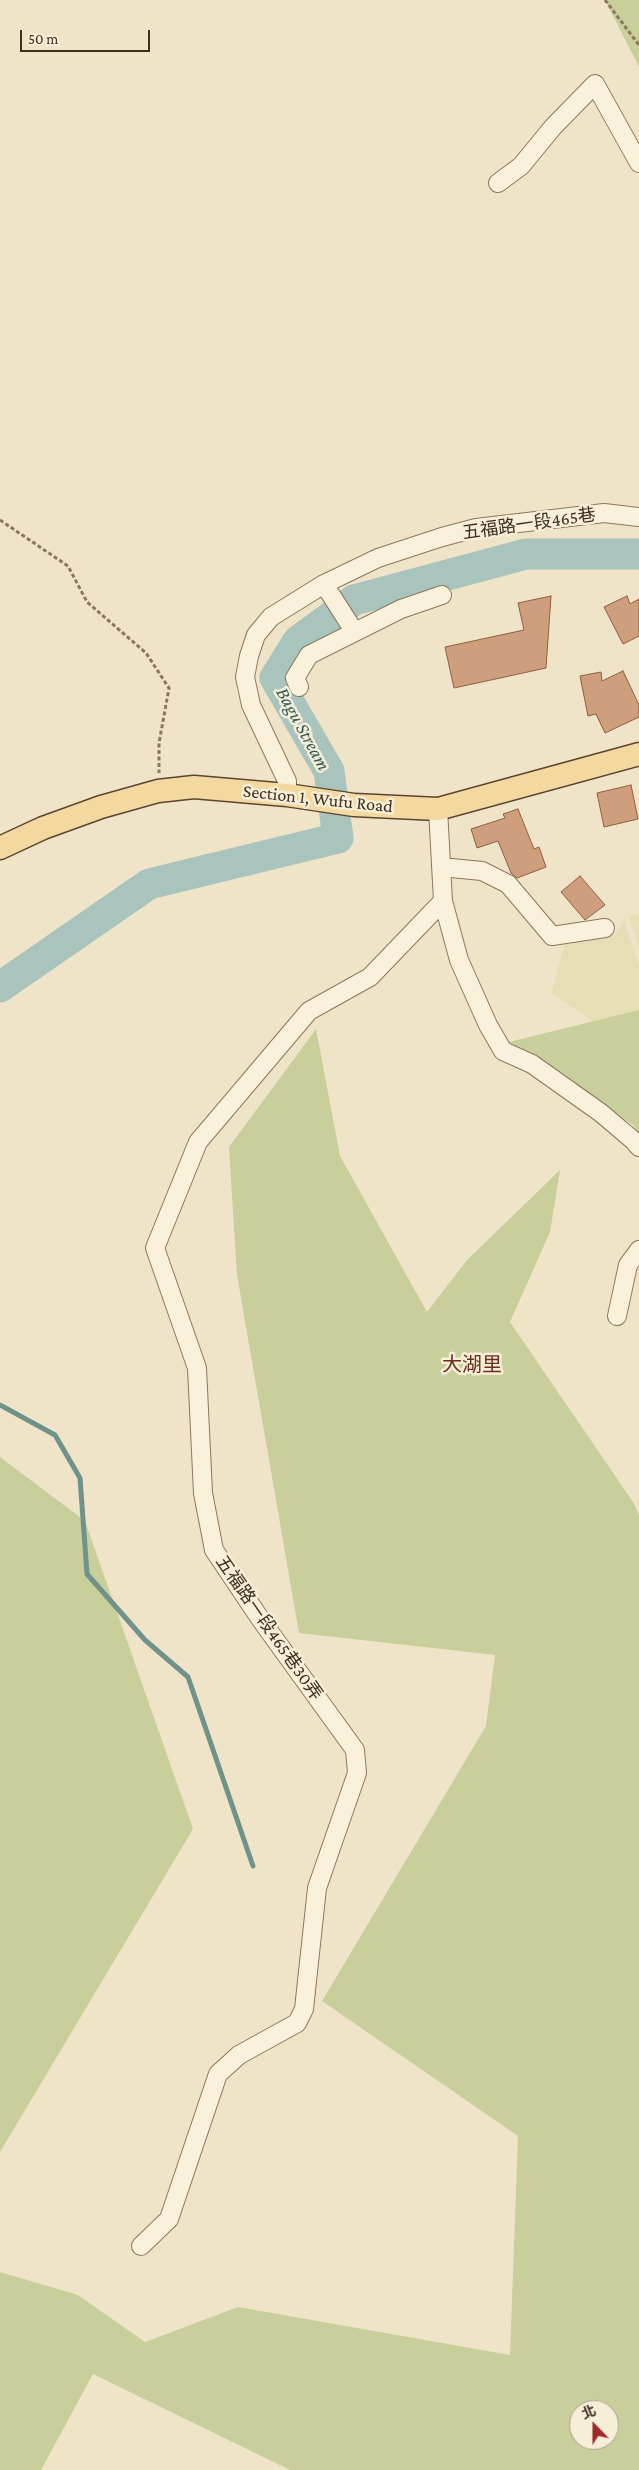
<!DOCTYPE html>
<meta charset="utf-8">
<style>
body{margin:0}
#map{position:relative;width:639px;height:2470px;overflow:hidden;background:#f0e4c8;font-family:"Crimson Pro","Noto Sans TC",serif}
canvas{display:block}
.north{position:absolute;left:569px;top:2400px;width:50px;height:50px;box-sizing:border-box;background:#f7eed8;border:1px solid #ada18e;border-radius:50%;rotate:338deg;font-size:14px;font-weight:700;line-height:20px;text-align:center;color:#3d2e20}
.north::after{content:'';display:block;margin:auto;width:18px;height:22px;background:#9e2a2b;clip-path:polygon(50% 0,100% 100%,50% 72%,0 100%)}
.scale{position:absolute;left:20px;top:30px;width:130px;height:22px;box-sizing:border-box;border:2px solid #3d2e20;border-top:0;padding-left:6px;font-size:15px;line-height:18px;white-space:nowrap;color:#3d2e20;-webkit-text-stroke:4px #f7eed8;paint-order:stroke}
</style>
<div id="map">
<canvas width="639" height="2470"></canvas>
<div class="north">北</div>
<div class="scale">50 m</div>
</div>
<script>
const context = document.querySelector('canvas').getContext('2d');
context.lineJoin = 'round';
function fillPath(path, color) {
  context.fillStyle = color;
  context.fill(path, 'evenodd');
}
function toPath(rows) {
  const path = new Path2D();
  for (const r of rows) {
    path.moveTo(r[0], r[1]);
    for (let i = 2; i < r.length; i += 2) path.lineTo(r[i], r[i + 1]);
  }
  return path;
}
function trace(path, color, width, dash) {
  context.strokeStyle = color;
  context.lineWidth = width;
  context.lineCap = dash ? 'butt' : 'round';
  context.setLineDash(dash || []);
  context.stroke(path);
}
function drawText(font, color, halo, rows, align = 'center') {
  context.font = font + ' "Crimson Pro","Noto Sans TC",serif';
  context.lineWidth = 5;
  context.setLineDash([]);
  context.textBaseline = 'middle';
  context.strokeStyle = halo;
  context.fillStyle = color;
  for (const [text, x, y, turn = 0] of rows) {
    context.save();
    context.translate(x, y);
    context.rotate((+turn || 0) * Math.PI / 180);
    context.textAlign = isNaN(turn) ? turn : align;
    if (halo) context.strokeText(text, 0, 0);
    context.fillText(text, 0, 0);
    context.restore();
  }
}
const farmland = toPath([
 [639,914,639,946,629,916],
 [624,921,639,964,639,1011,599,1026,552,993,565,942,614,935]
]);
const green = toPath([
 [605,0,639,0,639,67],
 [639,1010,639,1135,633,1125,509,1042],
 [316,1029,340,1156,427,1312,467,1260,560,1170,550,1232,510,1322,633,1502,639,1515,639,2470,290,2470,93,2374,41,2470,0,2470,0,2272,78,2295,145,2342,238,2307,510,2355,518,2136,322,2001,486,1726,495,1655,299,1633,237,1275,229,1147],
 [579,2410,609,2410,609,2440,579,2440],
 [0,1457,85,1521,193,1829,0,2152]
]);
const stream = toPath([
 [0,1405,55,1435,80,1478,87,1574,145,1640,188,1677,253,1866]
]);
const river = toPath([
 [0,987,149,884,338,838,329,771,275,678,298,641,354,600,526,554,639,554]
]);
const building = toPath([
 [551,596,546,668,454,688,445,647,524,630,518,603,551,596],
 [627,596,630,604,639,599,639,636,623,644,604,607,627,596],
 [623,671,639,705,639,717,605,733,596,714,588,716,580,676,601,672,602,681,623,671],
 [631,785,638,819,604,827,597,793,631,785],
 [518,809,534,849,539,847,546,867,517,878,511,873,498,841,477,848,471,829,505,818,503,814,518,809],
 [580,876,605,905,585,920,561,892,580,876]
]);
const path = toPath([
 [605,0,639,45],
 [0,520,68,566,87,602,146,653,169,688,159,743,159,773]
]);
const minor = toPath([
 [498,183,521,166,553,127,595,84,639,163],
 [324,584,354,631],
 [299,687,295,678,309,655,401,609,442,595],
 [287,795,287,781,251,705,245,677,249,656,256,635,271,617,324,584,378,558,442,537,476,528,604,513,639,517],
 [438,809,443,901,459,960,488,1025,503,1051,532,1064,601,1113,634,1141,639,1147],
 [441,867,482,871,508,884,552,936,605,928],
 [617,1316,628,1265,639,1250],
 [141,2246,169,2219,218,2074,239,2055,297,2023,304,2009,317,1888,357,1773,355,1750,261,1620,214,1550,203,1493,197,1368,155,1248,198,1142,309,1011,370,977,443,901]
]);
const major = toPath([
 [0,848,43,828,101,807,158,791,194,787,287,795,354,805,438,809,639,754]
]);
const streetNames = [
 ["五福路一段465巷",529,524,-8],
 ["Section 1, Wufu Road",318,799,6],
 ["五福路一段465巷30弄",269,1628,55]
];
const waterNames = [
 ["Bagu Stream",303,729,61]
];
const quarterNames = [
 ["大湖里",472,1365]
];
fillPath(farmland, '#e6deb5');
fillPath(green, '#c9cf9b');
trace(stream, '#6f938a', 5);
trace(river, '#a9c4bc', 31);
fillPath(building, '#cf9f7d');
trace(building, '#8d5f41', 1);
trace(minor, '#8d765c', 20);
trace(major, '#5b4430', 25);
trace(path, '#8d765c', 3, [4, 2.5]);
trace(minor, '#faf1dc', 18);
trace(major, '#f3d9a0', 22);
drawText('18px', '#3d2e20', '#f7eed8', streetNames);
drawText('italic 19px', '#2f5d5a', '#f7eed8', waterNames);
drawText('20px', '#6b2e1e', '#f7eed8', quarterNames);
</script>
